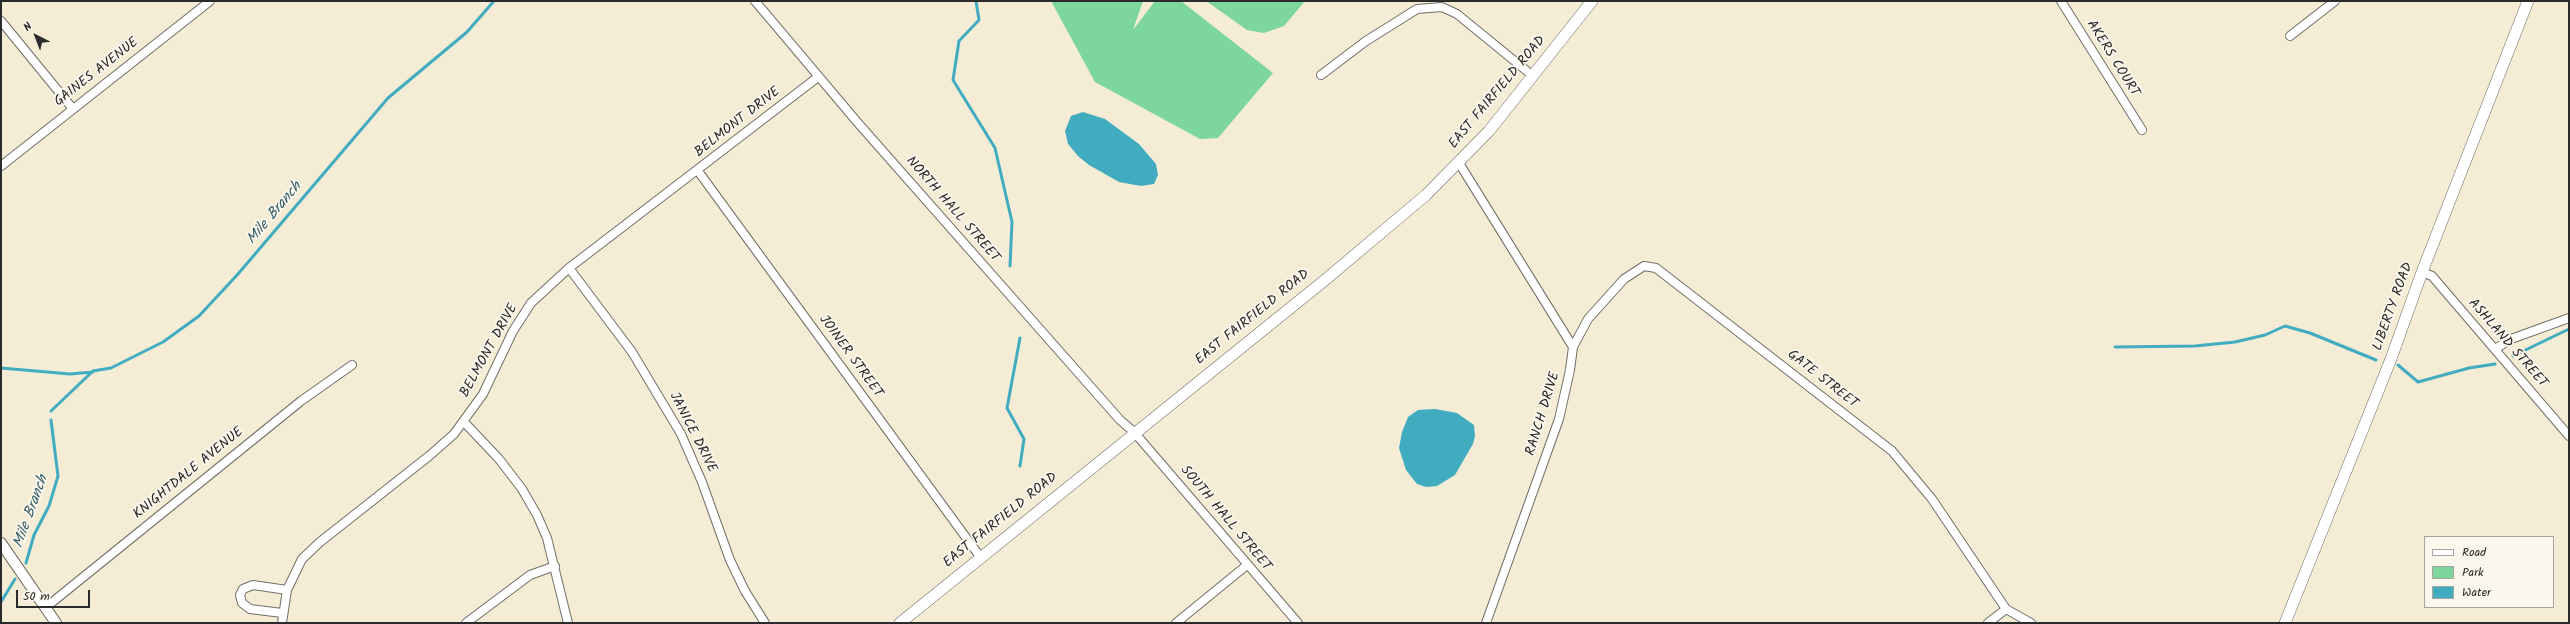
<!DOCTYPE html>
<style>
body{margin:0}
#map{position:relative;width:2570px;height:624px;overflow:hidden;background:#f5ecd6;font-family:Kalam,sans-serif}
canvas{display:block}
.frame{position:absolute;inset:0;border:2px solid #2b2b2b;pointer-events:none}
.legend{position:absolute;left:2424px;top:536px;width:130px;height:72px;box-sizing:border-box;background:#fbf7ec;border:1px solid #a8a59f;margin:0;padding:5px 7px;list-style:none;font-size:12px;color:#2b2b2b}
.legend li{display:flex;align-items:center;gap:8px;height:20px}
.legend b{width:20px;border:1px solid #a8a59f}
.north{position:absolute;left:16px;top:16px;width:40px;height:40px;-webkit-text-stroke:3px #fbf7ec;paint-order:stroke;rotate:318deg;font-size:11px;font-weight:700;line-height:16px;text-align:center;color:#2b2b2b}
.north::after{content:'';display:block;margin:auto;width:14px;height:18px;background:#2b2b2b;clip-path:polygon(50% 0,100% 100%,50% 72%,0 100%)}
.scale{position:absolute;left:16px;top:590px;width:74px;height:18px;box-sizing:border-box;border:2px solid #2b2b2b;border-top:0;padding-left:5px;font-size:12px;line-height:14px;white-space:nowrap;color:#2b2b2b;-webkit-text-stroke:3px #fbf7ec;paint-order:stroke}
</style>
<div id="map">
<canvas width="2570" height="624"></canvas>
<div class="frame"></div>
<ul class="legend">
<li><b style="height:5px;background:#fff"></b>Road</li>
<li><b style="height:11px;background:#7dd69b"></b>Park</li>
<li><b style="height:11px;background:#41acc0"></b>Water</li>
</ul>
<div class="north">N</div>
<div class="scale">50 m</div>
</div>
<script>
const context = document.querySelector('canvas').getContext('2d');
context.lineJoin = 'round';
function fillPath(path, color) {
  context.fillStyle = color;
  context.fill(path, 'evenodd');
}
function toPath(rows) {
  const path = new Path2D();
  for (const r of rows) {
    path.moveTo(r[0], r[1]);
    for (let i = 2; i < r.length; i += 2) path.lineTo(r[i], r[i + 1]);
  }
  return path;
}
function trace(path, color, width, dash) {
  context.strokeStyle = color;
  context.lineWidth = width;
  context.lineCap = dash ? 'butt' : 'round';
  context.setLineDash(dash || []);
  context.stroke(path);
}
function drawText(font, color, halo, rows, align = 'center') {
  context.font = font + ' Kalam,sans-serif';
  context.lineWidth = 3.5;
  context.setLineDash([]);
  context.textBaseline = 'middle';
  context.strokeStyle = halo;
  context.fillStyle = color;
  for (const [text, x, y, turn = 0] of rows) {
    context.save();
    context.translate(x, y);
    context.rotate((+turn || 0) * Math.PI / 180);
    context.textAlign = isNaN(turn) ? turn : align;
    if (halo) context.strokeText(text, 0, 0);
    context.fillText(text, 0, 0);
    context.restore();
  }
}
const green = toPath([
 [1051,1,1143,1,1133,30,1155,1,1181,1,1273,73,1218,138,1200,139,1095,82],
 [1206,1,1305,1,1284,26,1264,33,1247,30]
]);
const water = toPath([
 [1083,112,1105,119,1139,144,1156,164,1158,175,1154,184,1141,186,1119,182,1089,165,1078,156,1068,144,1065,131,1071,116],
 [1435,409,1457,413,1474,425,1475,436,1473,444,1455,475,1437,486,1426,487,1417,484,1406,470,1399,448,1402,432,1408,417,1418,410]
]);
const stream = toPath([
 [976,1,979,20,959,41,953,80,995,148,1012,222,1010,266],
 [1020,338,1007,408,1024,439,1020,466],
 [2115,347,2195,346,2235,342,2265,335,2285,326,2310,333,2376,360],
 [2513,356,2569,329],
 [2398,365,2418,382,2469,368,2495,364],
 [1,368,70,374,93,372],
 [51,411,93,371,111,368,163,342,199,316,238,274,388,98,467,32,494,1],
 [26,563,34,535,49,506,58,476,51,420],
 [1,602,15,579]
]);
const minor = toPath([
 [755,1,858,123,1120,420,1134,432,1298,623],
 [2061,1,2142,130],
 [1,21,73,109],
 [2290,36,2335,1],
 [1321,75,1366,41,1417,9,1442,7,1457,14,1533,76],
 [1459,163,1573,347,1570,370,1559,419,1486,623],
 [1,166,210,1],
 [698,171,981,558],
 [569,268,632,352,681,434,702,482,730,560,745,591,765,623],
 [2422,272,2432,276,2569,436],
 [1573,347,1588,319,1624,279,1644,266,1656,268,1892,451,1932,499,2006,609,2031,623],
 [2495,349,2511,339,2569,318],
 [464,422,499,459,522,489,537,515,547,538,568,623],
 [45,608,301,401,352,365],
 [282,613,250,609,242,603,240,595,243,589,253,585,287,590],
 [282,623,287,590,302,559,320,542,429,456,454,434,483,394,513,331,531,303,569,268,818,77],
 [466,623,530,575,555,566],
 [1176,623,1247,565],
 [1988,623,2006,609]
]);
const tertiary = toPath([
 [1,543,56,623]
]);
const secondary = toPath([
 [900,623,1325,280,1426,195,1489,131,1592,1],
 [2285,623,2391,359,2422,272,2528,1]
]);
const streetNames = [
 ["AKERS COURT",2112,59,58],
 ["GAINES AVENUE",97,73,-38],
 ["EAST FAIRFIELD ROAD",1498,93,-50],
 ["BELMONT DRIVE",738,123,-38],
 ["NORTH HALL STREET",952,210,49],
 ["LIBERTY ROAD",2394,307,-70],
 ["EAST FAIRFIELD ROAD",1253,318,-39],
 ["ASHLAND STREET",2507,344,49],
 ["BELMONT DRIVE",490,351,-61],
 ["JOINER STREET",850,357,54],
 ["GATE STREET",1822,380,38],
 ["RANCH DRIVE",1544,414,-73],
 ["JANICE DRIVE",692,433,63],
 ["KNIGHTDALE AVENUE",189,474,-39],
 ["SOUTH HALL STREET",1225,519,50],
 ["EAST FAIRFIELD ROAD",1001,521,-39]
];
const waterNames = [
 ["Mile Branch",275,214,-50],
 ["Mile Branch",32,512,-70]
];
fillPath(green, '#7dd69b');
fillPath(water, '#41acc0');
trace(stream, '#41acc0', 3);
trace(minor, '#726f67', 10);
trace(tertiary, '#726f67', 12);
trace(secondary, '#726f67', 12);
trace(minor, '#fff', 8);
trace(tertiary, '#fff', 10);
trace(secondary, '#fff', 11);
drawText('14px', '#2b2b2b', '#fbf7ec', streetNames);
drawText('italic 15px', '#345f67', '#fbf7ec', waterNames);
</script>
